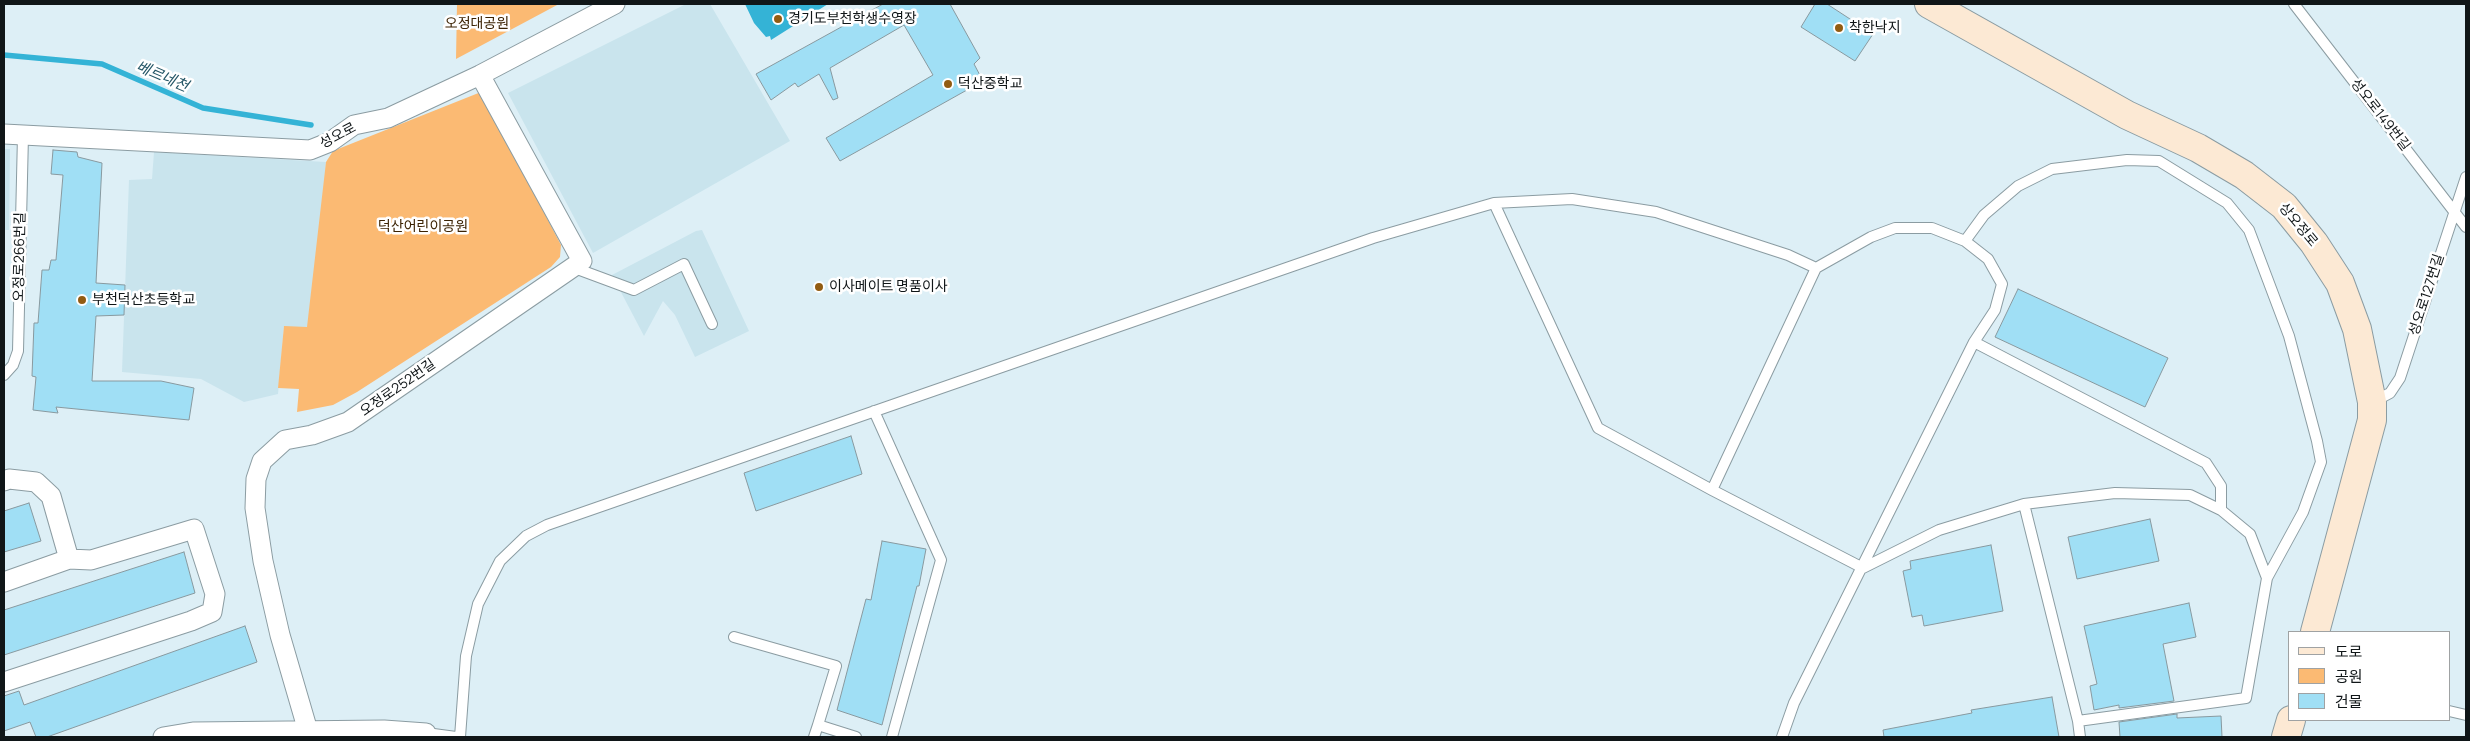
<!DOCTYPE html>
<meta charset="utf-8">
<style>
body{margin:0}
#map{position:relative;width:2470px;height:741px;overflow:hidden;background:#ddeff6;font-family:Manrope,"Noto Sans KR",sans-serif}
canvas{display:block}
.frame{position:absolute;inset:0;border:5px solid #101618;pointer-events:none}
.legend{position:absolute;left:2288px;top:631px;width:162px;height:90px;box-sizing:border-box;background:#fff;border:1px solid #9fa2a3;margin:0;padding:6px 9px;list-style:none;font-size:15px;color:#101618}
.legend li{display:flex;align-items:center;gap:10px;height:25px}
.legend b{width:25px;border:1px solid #9fa2a3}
</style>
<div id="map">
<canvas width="2470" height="741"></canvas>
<div class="frame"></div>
<ul class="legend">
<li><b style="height:6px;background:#fce9d4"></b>도로</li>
<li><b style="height:14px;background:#fbba73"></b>공원</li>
<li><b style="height:14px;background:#a0dff5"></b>건물</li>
</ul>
</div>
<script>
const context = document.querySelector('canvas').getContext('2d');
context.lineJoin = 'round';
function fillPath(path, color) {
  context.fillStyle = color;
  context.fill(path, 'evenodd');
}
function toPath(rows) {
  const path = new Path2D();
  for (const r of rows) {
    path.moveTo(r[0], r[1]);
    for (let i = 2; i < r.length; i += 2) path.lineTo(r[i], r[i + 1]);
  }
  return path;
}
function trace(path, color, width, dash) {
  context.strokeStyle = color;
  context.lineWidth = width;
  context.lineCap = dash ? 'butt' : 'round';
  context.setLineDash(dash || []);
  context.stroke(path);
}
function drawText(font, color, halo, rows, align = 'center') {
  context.font = font + ' Manrope,"Noto Sans KR",sans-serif';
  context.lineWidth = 5;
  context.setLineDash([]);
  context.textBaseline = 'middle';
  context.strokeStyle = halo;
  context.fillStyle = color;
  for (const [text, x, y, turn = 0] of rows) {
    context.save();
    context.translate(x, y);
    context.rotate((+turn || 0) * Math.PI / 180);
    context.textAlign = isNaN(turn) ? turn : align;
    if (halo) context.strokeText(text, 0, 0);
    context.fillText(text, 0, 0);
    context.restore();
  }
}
const built = toPath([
 [686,4,710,4,790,141,593,253,508,93],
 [4,149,10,149,9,230,4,230],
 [154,152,326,162,314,328,284,327,278,394,244,402,201,379,122,372,129,180,152,179],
 [702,230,749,331,695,357,675,315,663,301,644,336,612,275,696,231]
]);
const green = toPath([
 [457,4,559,4,456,59],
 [481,92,561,245,560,257,551,267,357,392,333,405,297,412,299,389,278,388,284,326,307,327,326,162,333,151]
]);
const water = toPath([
 [745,4,828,4,771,40,770,36,766,37,754,23]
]);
const stream = toPath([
 [4,55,102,64,203,108,311,125]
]);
const building = toPath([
 [883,4,950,4,980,58,974,64,983,81,840,161,826,138,933,75,904,25,830,68,838,98,833,100,819,74,798,87,795,83,771,100,756,74,883,4],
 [1815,4,1827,4,1873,34,1855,61,1801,27,1815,4],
 [53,150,77,152,78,157,102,163,96,283,125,285,124,315,96,316,92,381,161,381,194,388,189,420,56,407,58,413,33,410,36,377,32,376,34,323,38,323,42,270,49,270,51,260,56,260,63,175,51,174,53,150],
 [2018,289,2168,358,2145,407,1995,337,2018,289],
 [851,436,862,474,756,511,744,473,851,436],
 [29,503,41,541,4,552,4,511,29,503],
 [2150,519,2159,561,2077,579,2068,537,2150,519],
 [882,541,926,549,919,586,917,586,882,725,837,710,866,599,871,600,882,541],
 [1991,545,2003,611,1924,626,1922,615,1912,617,1903,571,1911,569,1910,561,1991,545],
 [184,552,195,593,4,655,4,610,184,552],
 [2189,603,2196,637,2163,644,2174,701,2119,708,2119,705,2094,710,2090,686,2097,684,2084,626,2189,603],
 [245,626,257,662,47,737,36,737,30,722,4,731,4,696,19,691,24,705,245,626],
 [2052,697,2059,737,1884,737,1883,730,1972,713,1971,710,2052,697],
 [2177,714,2177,718,2221,716,2222,737,2120,737,2119,722,2177,714]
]);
const lane = toPath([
 [2294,4,2466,227],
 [1494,203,1598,428,1712,490,1863,568,1939,530,2024,504,2115,493,2190,495,2221,510,2250,534,2267,578,2246,698,2078,721],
 [1965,241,1984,215,2018,186,2052,169,2127,160,2159,161,2227,203,2249,230,2289,336,2317,441,2321,462,2303,512,2267,578],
 [572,267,634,290,684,264,712,324],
 [1974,342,2206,463,2221,486,2221,510],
 [4,375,13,365,18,351,23,135],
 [2373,402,2390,393,2400,378,2466,177],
 [874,411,941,560,892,737],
 [1712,490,1816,268,1871,237,1895,228,1932,228,1965,241,1988,259,2002,284,1995,310,1974,342,1794,703,1782,737],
 [2024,504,2078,721,2080,737],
 [734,637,836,666,818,725],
 [2449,711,2466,715],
 [426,733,456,737],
 [460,737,466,656,478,604,500,561,526,536,547,525,1373,238,1494,203,1572,199,1656,212,1788,255,1816,268],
 [814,737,818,725,856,737]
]);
const street = toPath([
 [4,134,310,150,330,142,354,125,388,118,480,75,615,4],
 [4,481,9,479,36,482,51,496,69,559],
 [4,582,69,559,91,560,194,529,215,594,212,612,191,621,4,682],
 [308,731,280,635,263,561,255,508,256,479,262,461,285,440,312,435,348,422,582,261,480,75],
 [163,737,193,732,384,730,426,733]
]);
const secondary = toPath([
 [1929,4,2127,115,2198,148,2244,175,2284,206,2314,243,2340,283,2357,329,2372,402,2372,420,2315,632],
 [2286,737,2291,720]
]);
const markers = [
 [778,19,5,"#925c12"],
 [1839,28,5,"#925c12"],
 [948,84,5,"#925c12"],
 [819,287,5,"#925c12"],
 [82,300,5,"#925c12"]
];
const poiNames = [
 ["경기도부천학생수영장",788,19],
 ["착한낙지",1849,28],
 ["덕산중학교",958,84],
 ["이사메이트 명품이사",829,287],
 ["부천덕산초등학교",92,300]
];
const parkNames = [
 ["오정대공원",477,24],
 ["덕산어린이공원",423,227]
];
const streetNames = [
 ["성오로149번길",2380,115,52],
 ["성오로",338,136,-28],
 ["상오정로",2298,225,50],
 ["오정로266번길",20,257,-89],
 ["성오로127번길",2427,295,-72],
 ["오정로252번길",398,388,-35]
];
const waterNames = [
 ["베르네천",162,77,23]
];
fillPath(built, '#c9e4ed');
fillPath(green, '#fbba73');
fillPath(water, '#34b3d6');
trace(stream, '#34b3d6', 5.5);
fillPath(building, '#a0dff5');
trace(building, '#88999f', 1);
trace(lane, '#8b9ca2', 12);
trace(street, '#8b9ca2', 21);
trace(secondary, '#8b9ca2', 30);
trace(lane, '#fff', 10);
trace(street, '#fff', 19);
trace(secondary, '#fce9d4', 28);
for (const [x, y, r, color] of markers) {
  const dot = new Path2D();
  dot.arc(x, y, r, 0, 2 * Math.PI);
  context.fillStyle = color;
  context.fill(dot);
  trace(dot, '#fff', 2);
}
drawText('14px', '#101618', '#fff', poiNames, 'left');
drawText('14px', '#3c2303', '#fff', parkNames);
drawText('14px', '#101618', '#fff', streetNames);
drawText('italic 15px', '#245666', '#fff', waterNames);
</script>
